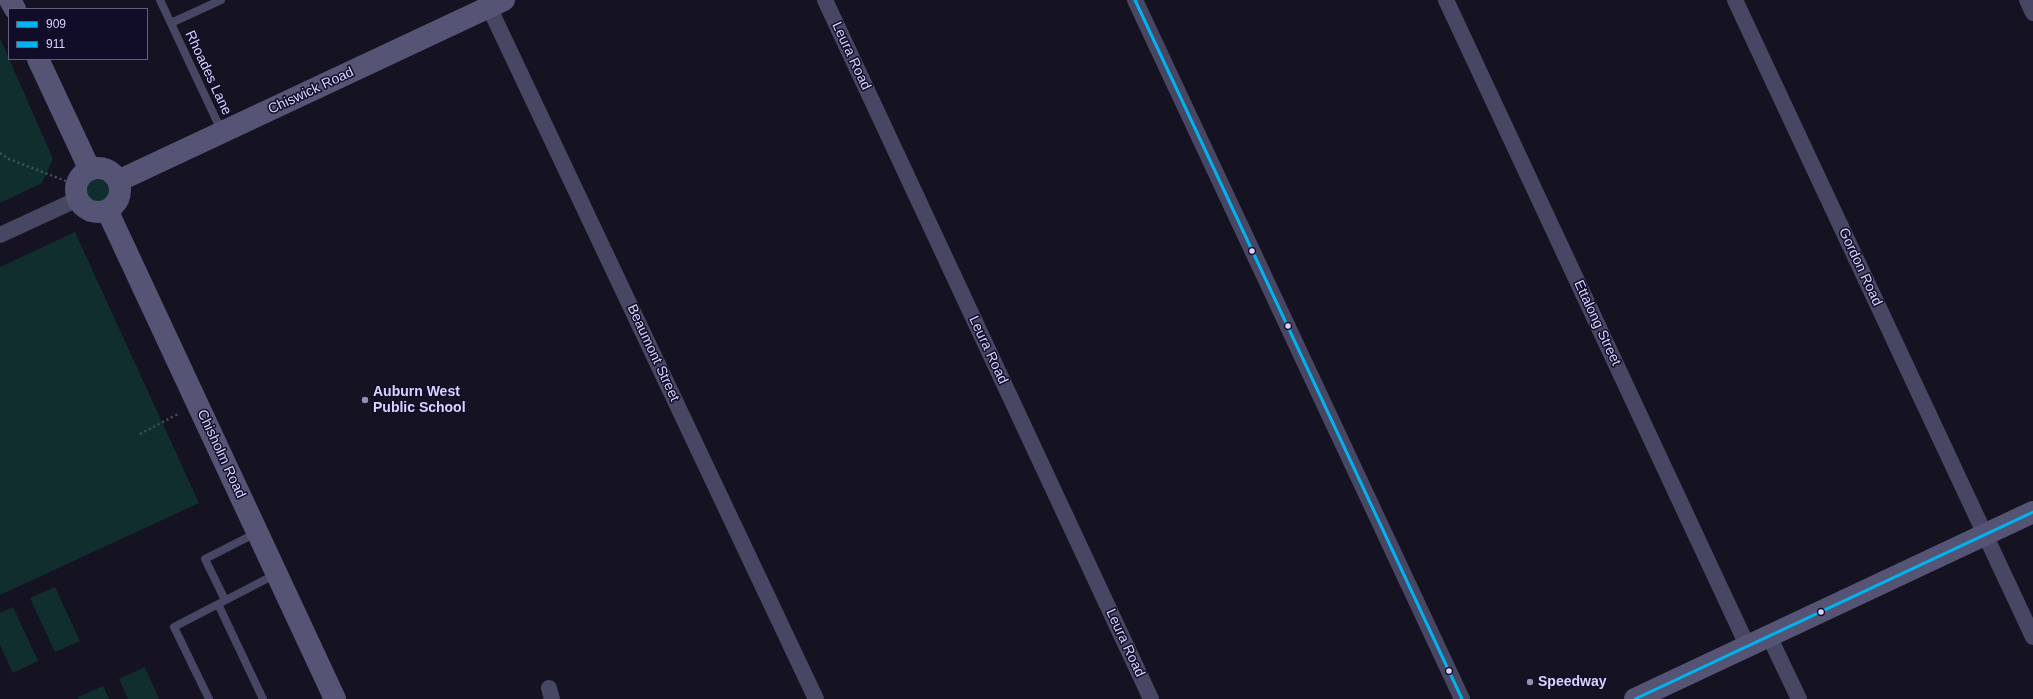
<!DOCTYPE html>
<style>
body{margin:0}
#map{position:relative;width:2033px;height:699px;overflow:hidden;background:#151322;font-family:Arial,sans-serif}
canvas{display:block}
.legend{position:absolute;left:8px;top:8px;width:140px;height:52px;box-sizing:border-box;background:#110d28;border:1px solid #615d7e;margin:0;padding:5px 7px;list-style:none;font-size:12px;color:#d8d4ff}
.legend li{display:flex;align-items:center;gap:8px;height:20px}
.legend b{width:20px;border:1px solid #615d7e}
</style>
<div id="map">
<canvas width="2033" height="699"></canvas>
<ul class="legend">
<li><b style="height:5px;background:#00b5ef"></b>909</li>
<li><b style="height:5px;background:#00b5ef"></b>911</li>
</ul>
</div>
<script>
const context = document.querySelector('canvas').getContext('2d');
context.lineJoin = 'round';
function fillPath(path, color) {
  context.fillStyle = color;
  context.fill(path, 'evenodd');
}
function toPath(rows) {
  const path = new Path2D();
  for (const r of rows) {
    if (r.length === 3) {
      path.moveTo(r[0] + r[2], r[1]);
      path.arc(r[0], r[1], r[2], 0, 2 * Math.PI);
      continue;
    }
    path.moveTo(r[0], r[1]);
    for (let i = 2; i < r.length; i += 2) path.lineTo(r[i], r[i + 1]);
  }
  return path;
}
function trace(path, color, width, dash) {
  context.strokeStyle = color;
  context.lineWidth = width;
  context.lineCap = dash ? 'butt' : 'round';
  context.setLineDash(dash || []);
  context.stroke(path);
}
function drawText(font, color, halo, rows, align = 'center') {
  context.font = font + ' Arial,sans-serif';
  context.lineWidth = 3;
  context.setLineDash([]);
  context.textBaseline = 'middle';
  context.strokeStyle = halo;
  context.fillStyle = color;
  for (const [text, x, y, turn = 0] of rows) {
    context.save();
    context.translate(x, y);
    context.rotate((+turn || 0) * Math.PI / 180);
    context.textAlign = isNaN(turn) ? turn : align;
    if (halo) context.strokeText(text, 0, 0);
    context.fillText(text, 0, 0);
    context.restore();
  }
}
const green = toPath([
 [0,38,53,159,42,183,0,203],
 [98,189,13],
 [75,232,199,503,0,595,0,267],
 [55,587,80,641,55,652,30,598],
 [13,607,38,661,13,673,0,645,0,613],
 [145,667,159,699,128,699,119,679],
 [103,686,109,699,78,699,78,697]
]);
const path = toPath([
 [0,153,9,159,71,183],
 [140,434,178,414]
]);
const lane = toPath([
 [160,0,222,132],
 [171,23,221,0],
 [225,600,205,559,256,533],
 [218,604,263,699],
 [209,699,174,627,276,574]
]);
const street = toPath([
 [825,0,1151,699],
 [1135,0,1462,699],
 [1446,0,1747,645],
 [1735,0,2033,637],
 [2027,0,2033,13],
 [489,7,816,699],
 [0,235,78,199],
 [1769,636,1799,699],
 [549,688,552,699]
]);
const secondary = toPath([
 [10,0,15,9],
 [38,59,90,170],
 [98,190,22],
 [118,181,504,0],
 [107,210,335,699],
 [1635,699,2033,512]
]);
const bus1 = toPath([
 [1135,0,1462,699]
]);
const bus2 = toPath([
 [1635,699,2033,512]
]);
const markers = [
 [1252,251,3.5,"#d8d4ff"],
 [1288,326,3.5,"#d8d4ff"],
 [365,400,4,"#9490b2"],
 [1821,612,3.5,"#d8d4ff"],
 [1449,671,3.5,"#d8d4ff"],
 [1530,682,4,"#9490b2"]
];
const streetNames = [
 ["Leura Road",851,56,65],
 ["Rhoades Lane",208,73,65],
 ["Chiswick Road",311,91,-25],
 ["Gordon Road",1860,267,65],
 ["Ettalong Street",1597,323,65],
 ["Leura Road",988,350,65],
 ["Beaumont Street",653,353,65],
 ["Chisholm Road",221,454,65],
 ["Leura Road",1125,643,65]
];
const poiNames = [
 ["Auburn West",373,392],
 ["Public School",373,408],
 ["Speedway",1538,682]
];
fillPath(green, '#112e2e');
trace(path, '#415060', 2.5, [2, 3]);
trace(lane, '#484763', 8);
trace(street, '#484763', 16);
trace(secondary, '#565475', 22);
trace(bus1, '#00b5ef', 3);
trace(bus2, '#00b5ef', 3);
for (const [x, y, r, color] of markers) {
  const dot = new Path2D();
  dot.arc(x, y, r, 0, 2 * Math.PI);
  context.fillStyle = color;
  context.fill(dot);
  trace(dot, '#110d28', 1.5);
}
drawText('14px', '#d8d4ff', '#110d28', streetNames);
drawText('bold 14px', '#d8d4ff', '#110d28', poiNames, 'left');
</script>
